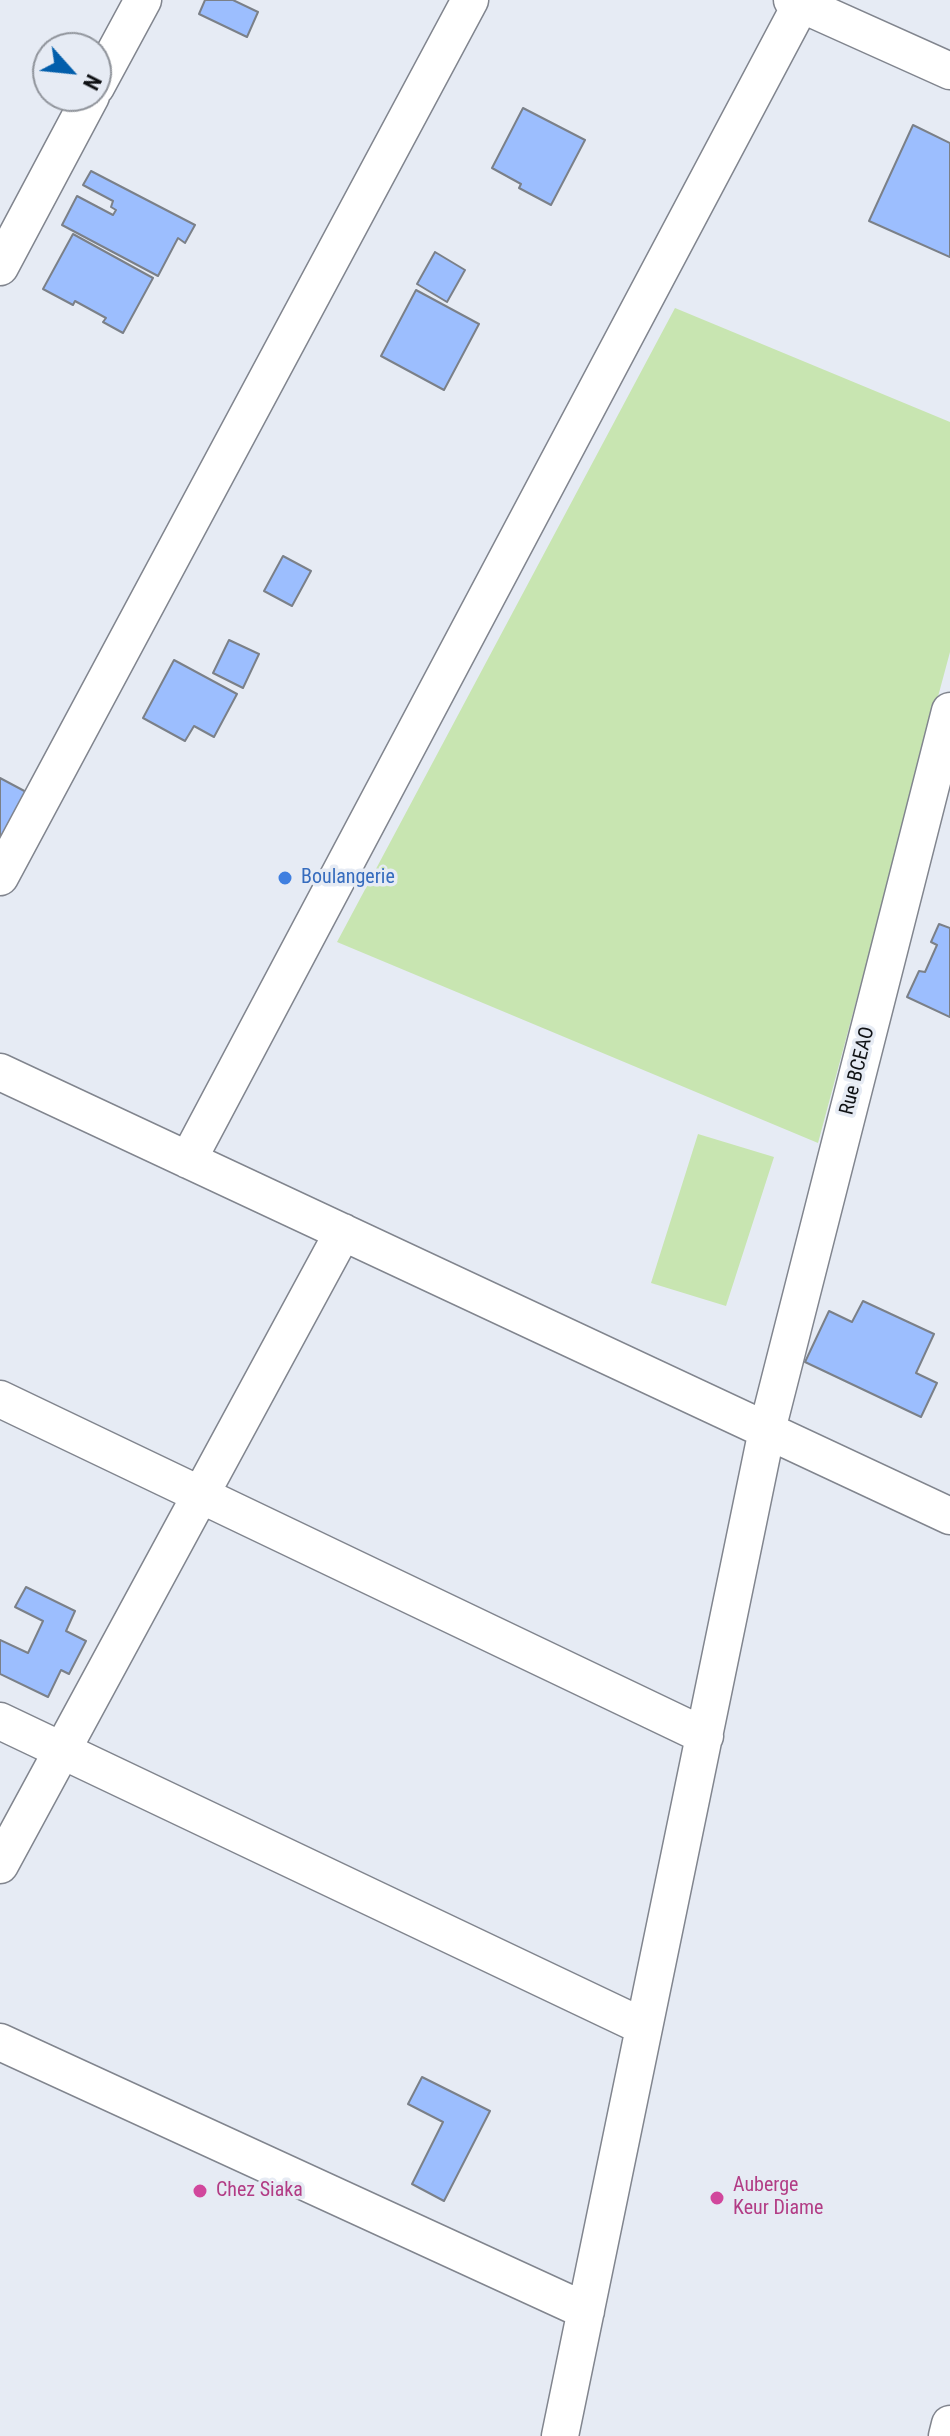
<!DOCTYPE html>
<style>
body{margin:0}
#map{position:relative;width:950px;height:2436px;overflow:hidden;background:#e6ebf4;font-family:"Roboto Condensed",sans-serif}
canvas{display:block}
.north{position:absolute;left:32px;top:32px;width:80px;height:80px;box-sizing:border-box;background:#e6ebf4;border:2px solid #90949b;border-radius:50%;rotate:117deg;font-size:22px;font-weight:700;line-height:32px;text-align:center;color:#101215}
.north::after{content:'';display:block;margin:auto;width:28px;height:36px;background:#025eab;clip-path:polygon(50% 0,100% 100%,50% 72%,0 100%)}
</style>
<div id="map">
<canvas width="950" height="2436"></canvas>
<div class="north">N</div>
</div>
<script>
const context = document.querySelector('canvas').getContext('2d');
context.lineJoin = 'round';
function fillPath(path, color) {
  context.fillStyle = color;
  context.fill(path, 'evenodd');
}
function toPath(rows) {
  const path = new Path2D();
  for (const r of rows) {
    path.moveTo(r[0], r[1]);
    for (let i = 2; i < r.length; i += 2) path.lineTo(r[i], r[i + 1]);
  }
  return path;
}
function trace(path, color, width, dash) {
  context.strokeStyle = color;
  context.lineWidth = width;
  context.lineCap = dash ? 'butt' : 'round';
  context.setLineDash(dash || []);
  context.stroke(path);
}
function drawText(font, color, halo, rows, align = 'center') {
  context.font = font + ' "Roboto Condensed",sans-serif';
  context.lineWidth = 7;
  context.setLineDash([]);
  context.textBaseline = 'middle';
  context.strokeStyle = halo;
  context.fillStyle = color;
  for (const [text, x, y, turn = 0] of rows) {
    context.save();
    context.translate(x, y);
    context.rotate((+turn || 0) * Math.PI / 180);
    context.textAlign = isNaN(turn) ? turn : align;
    if (halo) context.strokeText(text, 0, 0);
    context.fillText(text, 0, 0);
    context.restore();
  }
}
const green = toPath([
 [675,308,950,422,950,652,818,1143,337,942],
 [698,1134,774,1157,726,1306,651,1283]
]);
const building = toPath([
 [205,0,233,0,258,12,247,37,199,14,205,0],
 [523,108,585,140,551,205,519,188,521,184,492,168,523,108],
 [913,125,950,143,950,257,869,221,913,125],
 [91,171,195,225,185,243,178,238,158,276,62,225,77,196,113,215,116,210,111,207,113,201,83,185,91,171],
 [73,234,153,278,123,333,103,322,106,318,75,301,73,305,43,289,73,234],
 [435,252,465,270,447,302,417,284,435,252],
 [416,290,479,324,444,390,381,356,416,290],
 [283,556,311,571,292,606,264,591,283,556],
 [229,640,259,654,243,688,213,673,229,640],
 [174,660,237,694,214,737,194,726,185,741,143,718,174,660],
 [0,778,30,794,0,845,0,778],
 [939,924,950,928,950,1017,907,997,919,971,925,972,937,945,931,942,939,924],
 [863,1301,934,1334,916,1373,937,1383,921,1417,805,1362,829,1311,852,1322,863,1301],
 [26,1587,75,1611,66,1631,86,1641,69,1674,61,1670,48,1697,0,1674,0,1640,28,1653,43,1621,15,1607,26,1587],
 [422,2077,490,2111,444,2201,412,2184,443,2122,408,2104,422,2077]
]);
const street = toPath([
 [792,0,950,71],
 [96,87,143,0],
 [0,267,91,96],
 [0,877,470,0],
 [0,1072,950,1516],
 [188,1160,801,4],
 [0,1399,705,1736],
 [0,1721,644,2027],
 [0,1865,343,1232],
 [0,2042,586,2311],
 [560,2436,767,1430,950,711],
 [947,2436,950,2424]
]);
const markers = [
 [285,878,8,"#3f7fe0"],
 [200,2191,8,"#d1479c"],
 [717,2198,8,"#d1479c"]
];
const shopNames = [
 ["Boulangerie",301,878]
];
const streetNames = [
 ["Rue BCEAO",858,1071,-76]
];
const hotelNames = [
 ["Auberge",733,2186],
 ["Keur Diame",733,2209],
 ["Chez Siaka",216,2191]
];
fillPath(green, '#c8e5b1');
fillPath(building, '#9cbefe');
trace(building, '#7b8088', 2);
trace(street, '#81858e', 39);
trace(street, '#fff', 36);
for (const [x, y, r, color] of markers) {
  const dot = new Path2D();
  dot.arc(x, y, r, 0, 2 * Math.PI);
  context.fillStyle = color;
  context.fill(dot);
  trace(dot, '#e6ebf4', 3);
}
drawText('20px', '#366cbe', '#e6ebf4', shopNames, 'left');
drawText('20px', '#101215', '#e6ebf4', streetNames);
drawText('20px', '#b23c85', '#e6ebf4', hotelNames, 'left');
</script>
